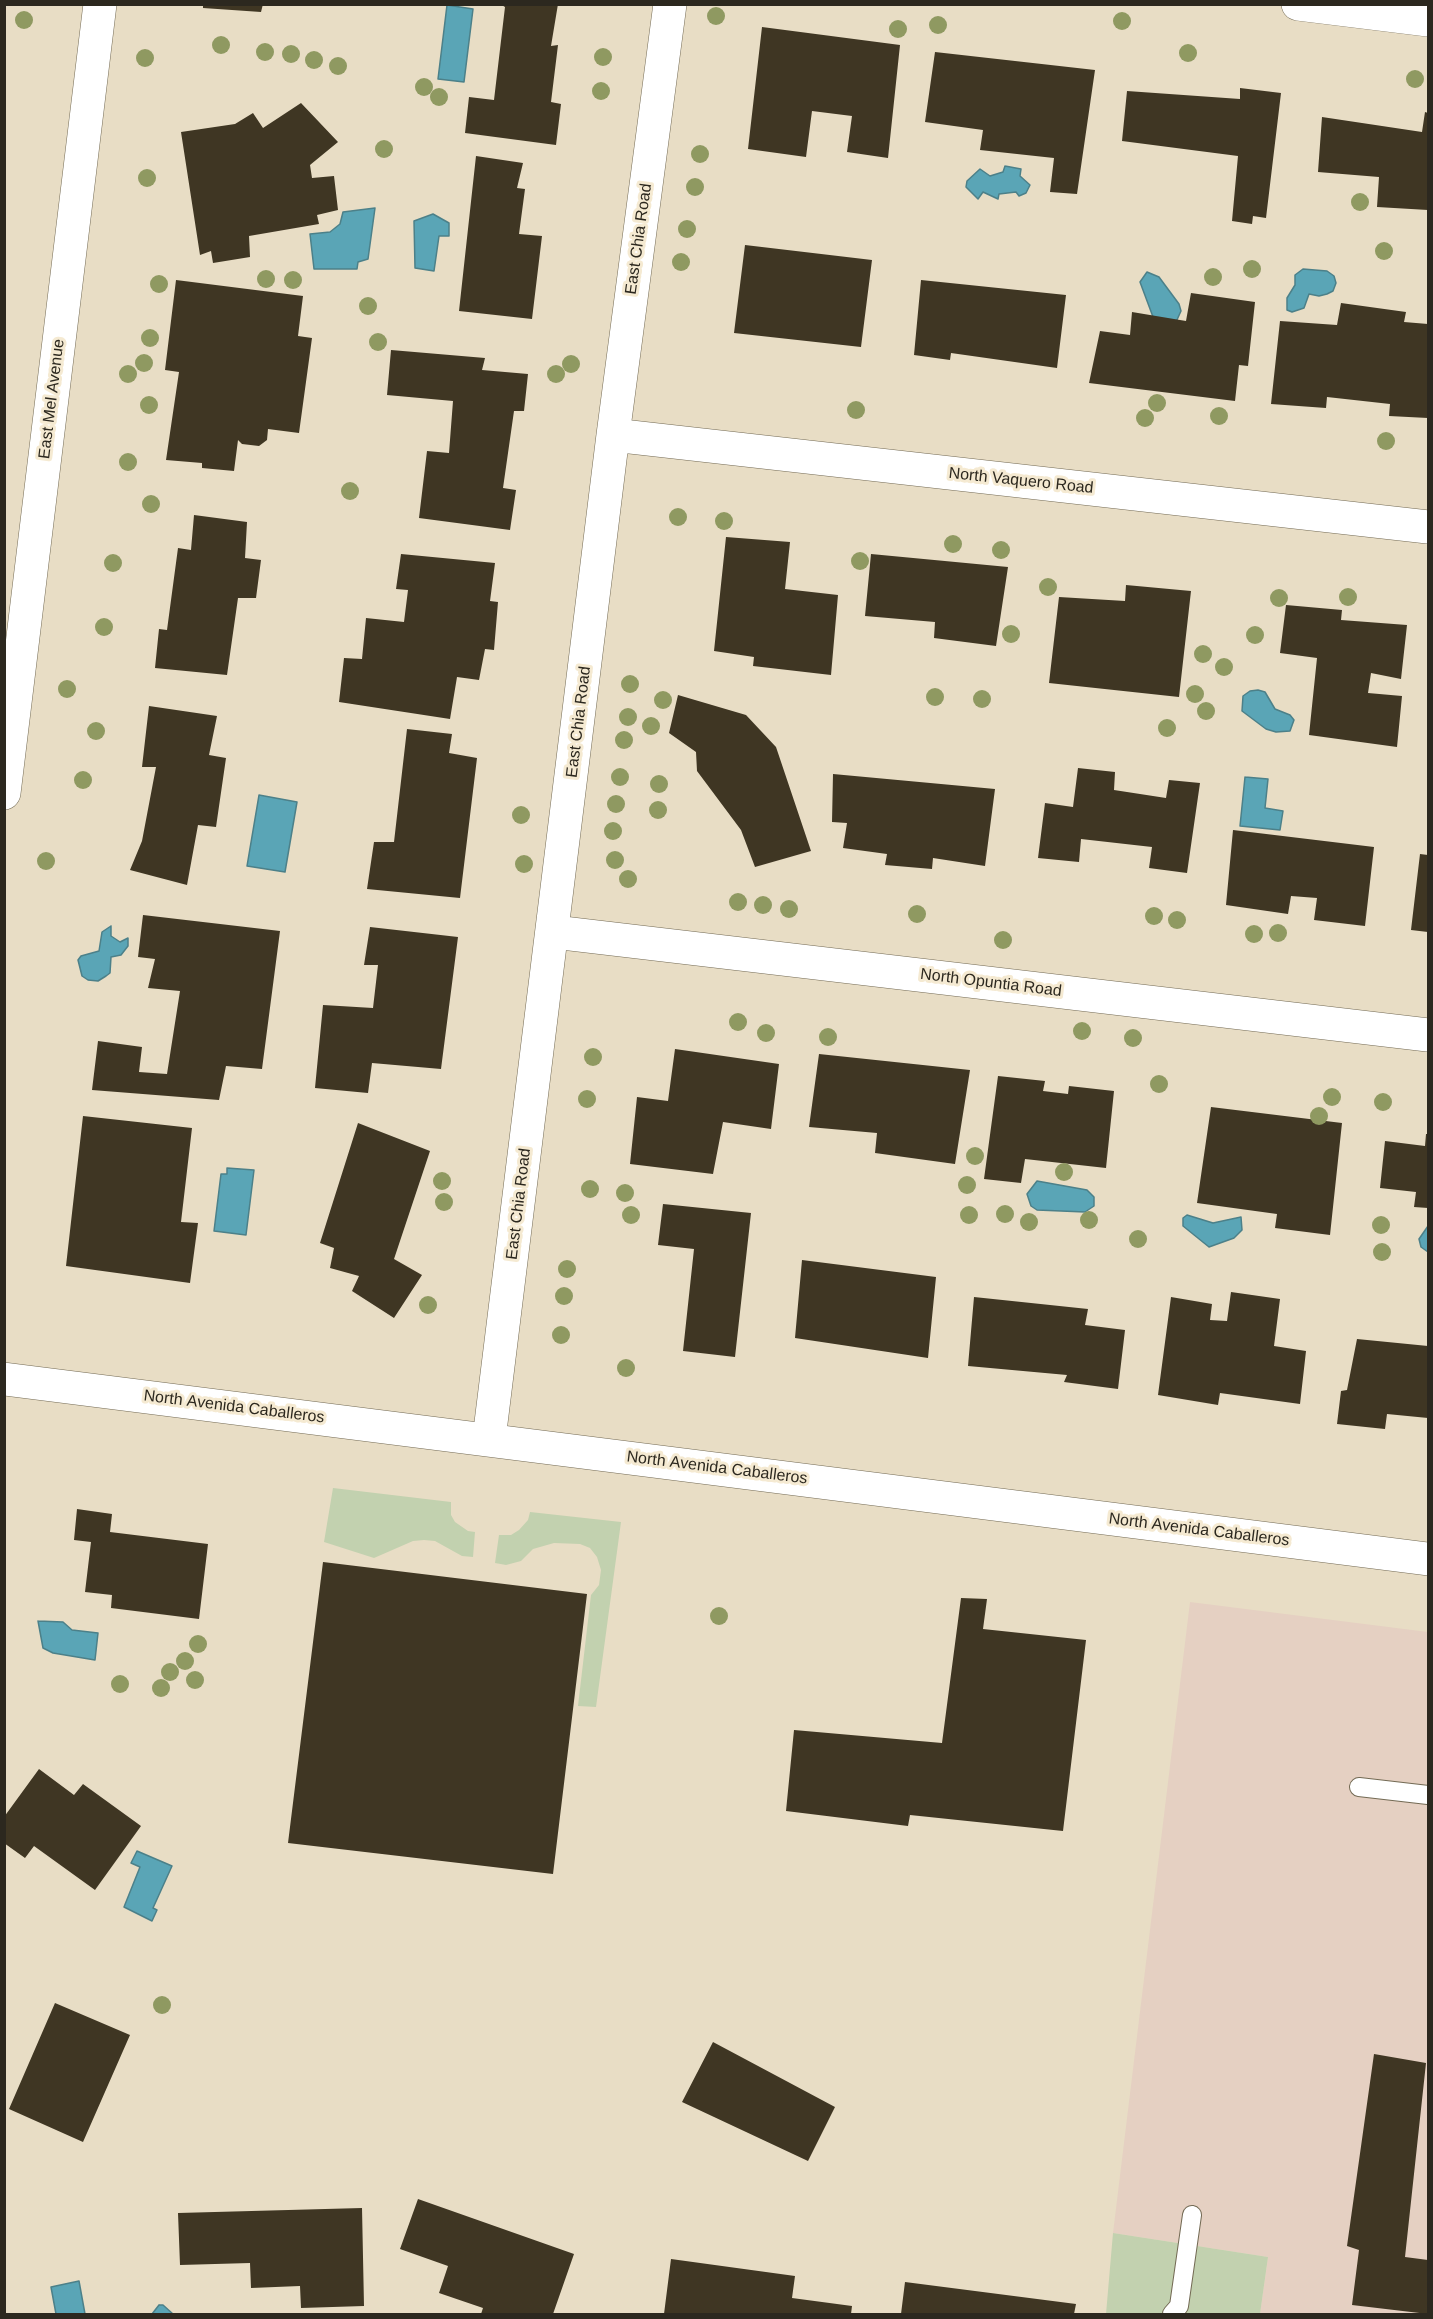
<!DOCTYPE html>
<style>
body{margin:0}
#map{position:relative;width:1433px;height:2319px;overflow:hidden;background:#e8ddc5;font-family:Arial,sans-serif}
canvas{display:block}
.frame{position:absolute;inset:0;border:6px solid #2c281f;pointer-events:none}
</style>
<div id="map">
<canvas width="1433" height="2319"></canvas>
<div class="frame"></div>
</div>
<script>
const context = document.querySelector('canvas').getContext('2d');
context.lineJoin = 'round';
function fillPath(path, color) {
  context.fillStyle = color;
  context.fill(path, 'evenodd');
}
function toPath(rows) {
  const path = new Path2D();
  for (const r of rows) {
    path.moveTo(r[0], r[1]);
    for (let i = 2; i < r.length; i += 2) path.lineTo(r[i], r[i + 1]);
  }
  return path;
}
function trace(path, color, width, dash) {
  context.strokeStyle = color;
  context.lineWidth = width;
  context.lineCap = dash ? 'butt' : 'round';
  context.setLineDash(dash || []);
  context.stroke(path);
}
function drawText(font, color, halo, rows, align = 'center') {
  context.font = font + ' Arial,sans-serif';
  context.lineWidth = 6;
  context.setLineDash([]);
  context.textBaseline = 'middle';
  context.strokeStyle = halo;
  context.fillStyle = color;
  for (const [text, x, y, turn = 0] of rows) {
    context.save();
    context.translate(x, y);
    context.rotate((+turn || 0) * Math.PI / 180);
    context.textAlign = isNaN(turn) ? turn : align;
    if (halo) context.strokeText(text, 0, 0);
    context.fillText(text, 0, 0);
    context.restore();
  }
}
const education = toPath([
 [1190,1602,1428,1632,1428,2314,1260,2314,1268,2257,1113,2233]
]);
const green = toPath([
 [333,1488,451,1502,451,1515,455,1522,468,1531,475,1532,473,1557,462,1556,435,1541,424,1540,413,1541,374,1558,324,1542],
 [530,1512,621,1522,596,1707,578,1706,591,1595,599,1585,601,1570,597,1557,590,1548,580,1544,554,1543,533,1549,521,1561,506,1565,495,1563,499,1535,511,1535,519,1530,528,1520],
 [1113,2233,1268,2257,1260,2314,1106,2314]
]);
const water = toPath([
 [447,5,473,9,464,82,438,79,447,5],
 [1005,166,1021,169,1020,176,1030,185,1026,193,1019,196,1016,192,999,194,998,199,983,192,978,199,966,187,967,181,980,169,990,176,1003,172,1005,166],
 [375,208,368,259,358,262,357,269,314,269,310,234,330,232,340,224,343,212,375,208],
 [433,214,449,223,449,236,439,236,434,271,415,268,414,221,433,214],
 [1303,269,1327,271,1334,276,1336,283,1333,291,1327,294,1319,296,1309,294,1304,308,1292,312,1287,310,1287,298,1295,285,1295,275,1303,269],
 [1147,272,1159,277,1179,304,1181,311,1176,322,1156,325,1140,282,1147,272],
 [1258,690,1265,692,1275,709,1290,715,1294,720,1290,731,1276,732,1266,729,1242,711,1243,696,1250,691,1258,690],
 [1245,777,1268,779,1265,808,1283,811,1280,830,1240,826,1245,777],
 [259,795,297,802,285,872,247,866,259,795],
 [111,926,111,936,120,942,128,938,128,946,121,955,111,957,110,973,106,976,98,981,88,980,82,976,78,960,81,956,99,951,102,932,111,926],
 [227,1168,254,1170,246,1235,214,1231,221,1174,227,1174,227,1168],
 [1037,1181,1087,1190,1094,1197,1094,1206,1085,1212,1037,1210,1031,1206,1027,1194,1037,1181],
 [1187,1215,1213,1223,1241,1217,1242,1230,1234,1238,1209,1247,1183,1226,1183,1218,1187,1215],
 [1428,1226,1428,1252,1421,1247,1419,1239,1428,1226],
 [38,1621,63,1622,72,1630,98,1633,95,1660,53,1653,43,1648,38,1621],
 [137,1851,172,1866,153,1908,157,1910,152,1921,124,1907,140,1867,131,1863,137,1851],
 [79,2281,85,2314,56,2314,51,2287,79,2281],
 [159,2305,163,2305,173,2314,152,2314,159,2305]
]);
const building = toPath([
 [203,4,263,4,261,12,203,8],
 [500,4,558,4,551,46,558,45,551,102,561,104,556,145,465,133,469,97,494,100,505,7],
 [762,27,900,45,888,158,847,152,852,116,812,111,806,157,748,149],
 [935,52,1095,70,1077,194,1050,192,1054,158,980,150,983,130,925,122],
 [1240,88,1281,93,1266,218,1253,216,1252,224,1232,221,1238,156,1122,141,1127,91,1240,99],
 [301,103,338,142,310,165,312,178,334,176,338,210,317,215,319,224,249,236,250,257,213,263,211,251,200,255,181,132,235,124,253,113,263,128],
 [1425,112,1428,113,1428,210,1377,207,1379,177,1318,172,1322,117,1422,132],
 [476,156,523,163,517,188,525,189,519,234,542,236,532,319,459,311],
 [745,245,872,260,861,347,734,333],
 [176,280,303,296,298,336,312,338,299,433,268,429,267,440,259,446,242,444,238,440,234,471,202,468,202,463,166,460,179,372,165,370],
 [921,280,1066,295,1057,368,951,353,950,360,914,355],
 [1191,293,1255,302,1248,366,1239,365,1235,401,1089,383,1100,331,1130,335,1132,312,1186,321],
 [1341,303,1406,312,1404,322,1428,324,1428,418,1389,416,1390,404,1327,397,1326,408,1271,404,1280,321,1337,325],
 [391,350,485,358,482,370,528,374,524,411,514,411,503,488,516,490,510,530,419,518,427,451,449,453,453,401,387,395],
 [194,515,247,522,245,558,261,560,256,598,238,598,227,675,155,668,159,629,167,630,178,548,191,550],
 [726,537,790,542,785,589,838,595,831,675,753,666,754,657,714,651],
 [401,554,495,563,490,601,498,602,494,650,485,649,479,680,457,677,450,719,339,702,344,658,362,659,366,618,404,622,408,590,396,589],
 [871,554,1008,567,996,646,934,638,935,622,865,616],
 [1126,585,1191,591,1179,697,1049,683,1059,597,1125,601],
 [1286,605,1342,610,1341,620,1407,625,1401,679,1371,673,1368,693,1402,696,1397,747,1309,735,1317,658,1280,653],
 [678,695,746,715,776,747,811,851,755,867,741,830,697,771,696,752,669,733],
 [149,706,217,716,209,755,226,758,216,827,198,825,187,885,130,870,142,841,156,767,142,767],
 [407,729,452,734,449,753,477,758,460,898,367,889,374,842,394,842],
 [1078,768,1115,772,1114,790,1166,798,1169,780,1200,783,1187,873,1149,868,1152,847,1081,839,1079,862,1038,858,1045,803,1073,807],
 [833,774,995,789,985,866,933,858,932,869,885,865,887,854,843,848,847,823,832,822],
 [1233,830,1374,847,1365,926,1314,920,1317,898,1291,896,1288,914,1226,905],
 [1420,854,1428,855,1428,932,1411,930],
 [143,915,280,931,262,1069,226,1066,219,1100,92,1090,98,1041,142,1047,139,1072,167,1074,180,991,148,988,155,959,138,957],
 [370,927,458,937,441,1069,372,1063,368,1093,315,1088,323,1005,373,1008,378,965,364,965],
 [675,1049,779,1064,771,1129,723,1122,713,1174,630,1164,637,1097,668,1101],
 [819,1054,970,1070,955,1164,875,1153,877,1133,809,1127],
 [998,1076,1045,1081,1043,1091,1068,1094,1069,1086,1114,1091,1106,1168,1025,1159,1021,1183,984,1179],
 [1211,1107,1342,1123,1330,1235,1275,1228,1277,1214,1197,1203],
 [83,1116,192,1128,181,1222,198,1223,190,1283,66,1266],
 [358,1123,430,1151,394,1259,422,1275,394,1318,352,1291,359,1276,330,1268,334,1248,320,1243],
 [1426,1134,1428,1134,1428,1208,1414,1207,1416,1192,1380,1188,1385,1141,1425,1146],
 [663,1204,751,1213,735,1357,683,1351,694,1249,658,1245],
 [802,1260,936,1277,928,1358,795,1338],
 [1231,1292,1280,1299,1274,1346,1306,1351,1300,1404,1220,1393,1218,1405,1158,1395,1171,1297,1212,1304,1210,1320,1227,1321],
 [974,1297,1088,1309,1085,1325,1125,1330,1118,1389,1064,1382,1067,1375,968,1366],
 [1357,1339,1428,1346,1428,1418,1387,1414,1385,1429,1337,1424,1341,1391,1347,1390],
 [77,1509,112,1514,110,1532,208,1544,199,1619,111,1608,112,1595,85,1592,91,1542,74,1540],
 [323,1562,587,1594,553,1874,288,1843],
 [961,1598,987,1599,983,1629,1086,1640,1063,1831,910,1815,908,1826,786,1811,794,1730,942,1743],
 [39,1769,74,1795,83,1784,141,1826,95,1890,34,1846,25,1858,4,1843,4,1817],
 [55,2003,130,2035,83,2142,9,2109],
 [713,2042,835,2107,808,2161,682,2102],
 [1374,2054,1426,2063,1405,2257,1428,2260,1428,2314,1352,2305,1359,2250,1347,2246],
 [418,2199,574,2254,553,2314,481,2314,483,2308,439,2293,448,2266,400,2249],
 [362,2208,364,2306,301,2308,300,2286,251,2288,250,2263,180,2265,178,2213],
 [671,2259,795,2276,792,2298,852,2306,851,2314,664,2314],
 [905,2282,1076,2304,1074,2314,901,2314]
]);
const service = toPath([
 [1359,1787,1428,1795],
 [1172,2314,1179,2306,1192,2215]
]);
const minor = toPath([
 [1298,4,1428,20],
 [613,435,1428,527],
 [4,793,100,4],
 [554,932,1428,1035],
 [489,1439,613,435,670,4]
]);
const tertiary = toPath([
 [4,1379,1428,1559]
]);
const trees = [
 [716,16],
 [24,20],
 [1122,21],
 [938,25],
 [898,29],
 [221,45],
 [265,52],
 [1188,53],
 [291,54],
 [603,57],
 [145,58],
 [314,60],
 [338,66],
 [1415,79],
 [424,87],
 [601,91],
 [439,97],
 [384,149],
 [700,154],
 [147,178],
 [695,187],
 [1360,202],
 [687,229],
 [1384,251],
 [681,262],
 [1252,269],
 [1213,277],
 [266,279],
 [293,280],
 [159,284],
 [368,306],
 [150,338],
 [378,342],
 [144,363],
 [571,364],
 [128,374],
 [556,374],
 [1157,403],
 [149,405],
 [856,410],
 [1219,416],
 [1145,418],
 [1386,441],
 [128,462],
 [350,491],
 [151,504],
 [678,517],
 [724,521],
 [953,544],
 [1001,550],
 [860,561],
 [113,563],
 [1048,587],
 [1348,597],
 [1279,598],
 [104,627],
 [1011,634],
 [1255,635],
 [1203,654],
 [1224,667],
 [630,684],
 [67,689],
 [1195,694],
 [935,697],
 [982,699],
 [663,700],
 [1206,711],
 [628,717],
 [651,726],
 [1167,728],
 [96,731],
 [624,740],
 [620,777],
 [83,780],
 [659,784],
 [616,804],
 [658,810],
 [521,815],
 [613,831],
 [615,860],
 [46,861],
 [524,864],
 [628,879],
 [738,902],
 [763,905],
 [789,909],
 [917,914],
 [1154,916],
 [1177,920],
 [1278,933],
 [1254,934],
 [1003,940],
 [738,1022],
 [1082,1031],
 [766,1033],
 [828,1037],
 [1133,1038],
 [593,1057],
 [1159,1084],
 [1332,1097],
 [587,1099],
 [1383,1102],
 [1319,1116],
 [975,1156],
 [1064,1172],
 [442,1181],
 [967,1185],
 [590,1189],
 [625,1193],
 [444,1202],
 [1005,1214],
 [631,1215],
 [969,1215],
 [1089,1220],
 [1029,1222],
 [1381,1225],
 [1138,1239],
 [1382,1252],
 [567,1269],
 [564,1296],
 [428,1305],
 [561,1335],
 [626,1368],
 [719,1616],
 [198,1644],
 [185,1661],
 [170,1672],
 [195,1680],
 [120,1684],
 [161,1688],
 [162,2005]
];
const streetNames = [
 ["East Chia Road",639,239,-82],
 ["East Mel Avenue",52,399,-83],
 ["North Vaquero Road",1021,481,6],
 ["East Chia Road",579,722,-83],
 ["North Opuntia Road",991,983,7],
 ["East Chia Road",519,1204,-83],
 ["North Avenida Caballeros",234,1407,7],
 ["North Avenida Caballeros",717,1468,7],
 ["North Avenida Caballeros",1199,1530,7]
];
fillPath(education, '#e5d0c2');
fillPath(green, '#c2d1af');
fillPath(water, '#5aa5b6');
trace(water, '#4c8089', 1.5);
fillPath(building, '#3f3623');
trace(service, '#736a54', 20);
trace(minor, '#736a54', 34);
trace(tertiary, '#736a54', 34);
trace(service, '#fff', 18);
trace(minor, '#fff', 33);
trace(tertiary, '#fff', 33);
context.fillStyle = '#8f9961';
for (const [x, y] of trees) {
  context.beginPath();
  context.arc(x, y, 9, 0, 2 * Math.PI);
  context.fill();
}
drawText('16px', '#2c281f', '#f5ead2', streetNames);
</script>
